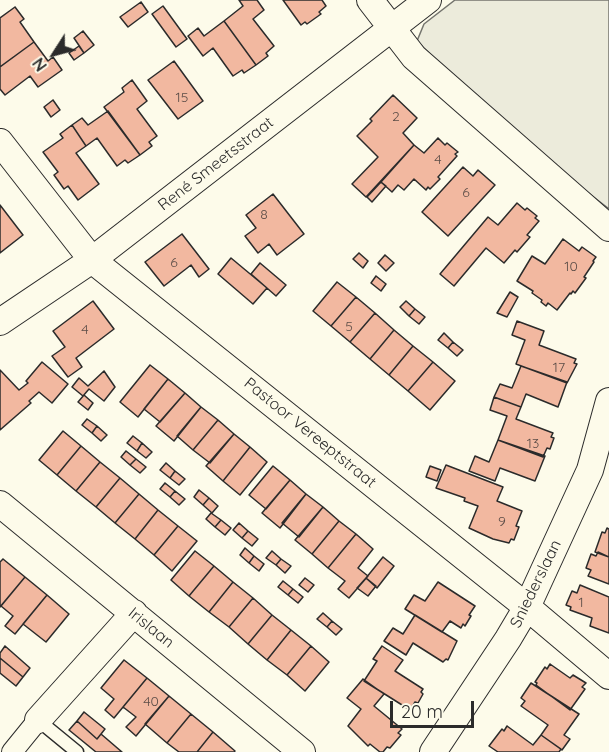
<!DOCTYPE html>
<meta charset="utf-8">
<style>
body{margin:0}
#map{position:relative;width:609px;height:752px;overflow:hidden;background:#fdfbea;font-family:Quicksand,sans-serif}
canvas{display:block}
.north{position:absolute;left:24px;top:24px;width:60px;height:60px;-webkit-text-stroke:4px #fdfbea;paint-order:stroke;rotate:234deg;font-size:16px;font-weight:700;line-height:24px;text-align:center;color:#2b2b2b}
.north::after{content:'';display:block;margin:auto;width:21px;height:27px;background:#2b2b2b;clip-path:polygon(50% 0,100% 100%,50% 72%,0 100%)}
.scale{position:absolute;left:390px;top:701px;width:84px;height:27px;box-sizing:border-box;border:3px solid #2b2b2b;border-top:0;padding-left:8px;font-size:18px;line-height:21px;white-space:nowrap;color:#2b2b2b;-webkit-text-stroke:4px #fdfbea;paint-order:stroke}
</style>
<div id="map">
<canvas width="609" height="752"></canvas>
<div class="north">N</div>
<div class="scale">20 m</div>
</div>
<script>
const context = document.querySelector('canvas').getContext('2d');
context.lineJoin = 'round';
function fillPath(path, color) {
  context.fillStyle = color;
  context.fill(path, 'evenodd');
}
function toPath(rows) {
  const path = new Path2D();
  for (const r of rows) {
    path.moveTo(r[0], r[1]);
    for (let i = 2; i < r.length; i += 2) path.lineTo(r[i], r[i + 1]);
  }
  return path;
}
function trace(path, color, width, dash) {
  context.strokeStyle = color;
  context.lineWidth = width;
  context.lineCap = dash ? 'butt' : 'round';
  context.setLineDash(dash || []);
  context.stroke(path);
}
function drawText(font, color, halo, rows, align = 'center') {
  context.font = font + ' Quicksand,sans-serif';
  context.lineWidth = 4.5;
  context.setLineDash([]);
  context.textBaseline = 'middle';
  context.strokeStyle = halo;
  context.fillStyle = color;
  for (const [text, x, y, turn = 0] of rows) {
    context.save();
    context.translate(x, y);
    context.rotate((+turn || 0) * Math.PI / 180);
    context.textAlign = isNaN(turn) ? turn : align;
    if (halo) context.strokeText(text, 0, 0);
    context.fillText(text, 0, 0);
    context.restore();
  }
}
const green = toPath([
 [455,0,609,0,609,209,495,121,417,41,424,24,455,0]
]);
const building = toPath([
 [239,0,257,0,264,10,253,19,274,46,266,53,268,56,256,65,224,21,243,6,239,0],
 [283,0,322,0,326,6,319,12,321,14,307,24,305,22,301,25,283,0],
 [141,2,148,12,128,27,120,17,141,2],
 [163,6,187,39,176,47,152,14,163,6],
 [15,7,24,19,20,22,34,42,0,67,0,18,15,7],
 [224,21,256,65,244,73,242,70,233,76,213,48,203,56,188,36,198,28,204,36,224,21],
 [83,31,94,45,84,53,74,38,83,31],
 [34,42,48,61,53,57,62,70,38,87,30,76,5,95,0,89,0,67,34,42],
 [79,46,84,53,74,60,69,53,79,46],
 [174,61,203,101,178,119,148,80,174,61],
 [132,80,147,101,137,109,157,136,149,142,152,146,140,155,104,107,124,92,122,88,132,80],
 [393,95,417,118,403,133,414,145,366,197,352,184,378,157,357,136,372,121,370,119,393,95],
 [53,100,60,110,51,117,44,107,53,100],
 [108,111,140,155,128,163,125,160,117,166,97,138,86,146,72,125,82,118,88,125,108,111],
 [72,125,86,146,76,153,99,184,78,200,68,186,64,189,54,175,58,172,43,152,63,138,60,134,72,125],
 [438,138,445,145,447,143,458,152,455,154,457,156,438,177,440,179,430,189,428,187,426,190,414,179,404,190,398,185,392,192,381,182,414,145,424,153,438,138],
 [463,167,473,176,478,170,495,185,448,236,422,212,463,167],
 [381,182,386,186,372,202,367,197,381,182],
 [273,194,304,234,277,255,269,244,258,253,245,236,256,228,246,215,273,194],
 [517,203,525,210,527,208,537,216,535,218,539,221,527,235,530,237,517,252,515,250,504,263,486,248,454,286,440,274,488,217,498,225,517,203],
 [0,205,23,235,0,253,0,205],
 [182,234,209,269,199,277,191,265,164,286,145,262,182,234],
 [563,239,579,251,582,247,596,257,593,261,594,262,584,277,586,278,575,293,573,291,571,294,570,293,557,310,548,303,546,306,541,302,542,300,532,293,533,291,517,281,532,256,545,264,563,239],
 [359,253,368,261,363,268,353,259,359,253],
 [385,255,394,263,386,271,378,263,385,255],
 [231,258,267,288,253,304,218,274,231,258],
 [260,263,286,285,276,296,251,274,260,263],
 [376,276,386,284,381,291,371,283,376,276],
 [337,282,356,297,331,326,313,311,337,282],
 [510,292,518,297,507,317,497,313,510,292],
 [356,297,375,313,350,342,331,326,356,297],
 [93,301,114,329,76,358,82,367,68,377,52,356,65,347,53,331,93,301],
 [406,301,415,309,409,316,400,307,406,301],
 [415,309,425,317,419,324,409,316,415,309],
 [375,313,394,330,370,359,350,342,375,313],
 [517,321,544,331,539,345,576,359,574,363,577,364,567,383,516,364,525,340,512,335,517,321],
 [394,330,413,346,389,375,370,359,394,330],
 [444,333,453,342,448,348,438,340,444,333],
 [453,342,463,350,457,356,448,348,453,342],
 [413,346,433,362,408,391,389,375,413,346],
 [42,362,68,384,52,403,39,392,29,401,31,403,0,430,0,370,19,390,28,383,26,381,42,362],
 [433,362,455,381,430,410,408,391,433,362],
 [150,365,168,379,138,417,120,402,150,365],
 [521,366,567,382,558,407,526,394,521,407,494,397,500,384,512,388,521,366],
 [104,371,115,387,104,401,89,389,83,396,72,387,79,378,88,386,104,371],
 [168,379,185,393,160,422,144,409,168,379],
 [185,393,201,407,174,441,156,426,185,393],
 [84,395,93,403,88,410,78,402,84,395],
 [494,397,521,407,516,419,553,433,551,437,554,438,550,449,547,448,543,457,498,440,507,416,490,410,494,397],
 [201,407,218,420,193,450,177,436,201,407],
 [87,419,97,426,92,433,82,425,87,419],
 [218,420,234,434,210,463,193,450,218,420],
 [97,426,107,435,101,441,92,433,97,426],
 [63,431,81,446,57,475,39,460,63,431],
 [234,434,250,447,223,481,206,466,234,434],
 [133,436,142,443,137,451,127,443,133,436],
 [498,440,545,456,535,481,500,468,495,481,469,471,475,456,489,462,498,440],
 [142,443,152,452,146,458,137,451,142,443],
 [81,446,100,462,76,491,57,475,81,446],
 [250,447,267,462,240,495,223,481,250,447],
 [126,451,136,459,130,465,121,457,126,451],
 [136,459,146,467,140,473,130,465,136,459],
 [100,462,120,478,96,507,76,491,100,462],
 [166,463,175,471,170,478,160,470,166,463],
 [446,465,503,487,497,501,522,511,516,526,519,527,514,540,511,539,509,543,493,539,469,528,478,506,464,501,465,498,436,488,446,465],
 [273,466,290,480,266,509,249,495,273,466],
 [430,466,441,470,437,481,426,477,430,466],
 [175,471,185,479,179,485,170,478,175,471],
 [120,478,139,494,115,523,96,507,120,478],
 [290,480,306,494,280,528,262,513,290,480],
 [165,483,175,491,170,497,160,489,165,483],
 [199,490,209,498,203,505,194,497,199,490],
 [175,491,185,499,179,505,170,497,175,491],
 [139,494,158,510,135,539,115,523,139,494],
 [306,494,323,507,299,537,282,523,306,494],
 [209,498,218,506,212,513,203,505,209,498],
 [323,507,339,521,312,554,295,540,323,507],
 [158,510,178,526,154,555,135,539,158,510],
 [211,513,221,520,215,527,206,519,211,513],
 [221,520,231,528,225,535,215,527,221,520],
 [339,521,356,534,328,568,312,554,339,521],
 [239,523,248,531,242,538,233,530,239,523],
 [178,526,197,541,172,571,154,555,178,526],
 [607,528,609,529,609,557,595,552,602,532,605,533,607,528],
 [248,531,258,539,252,546,242,538,248,531],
 [356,534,373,549,358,568,368,576,349,598,338,589,345,581,328,568,356,534],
 [245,548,254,556,249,563,240,555,245,548],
 [195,551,214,566,189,596,171,580,195,551],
 [272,551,281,559,276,565,266,558,272,551],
 [598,552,609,557,609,584,588,576,591,570,586,568,591,554,596,556,598,552],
 [254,556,264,564,259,571,249,563,254,556],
 [383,557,394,566,377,588,366,578,383,557],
 [3,559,25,577,0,607,0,562,3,559],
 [281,559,291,566,285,573,276,565,281,559],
 [214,566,233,582,209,612,189,596,214,566],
 [25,577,47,595,15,634,5,626,13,616,1,606,25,577],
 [305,578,314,585,308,592,299,585,305,578],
 [366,578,376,586,368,596,357,588,366,578],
 [283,581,293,589,288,595,278,587,283,581],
 [233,582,253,598,229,627,209,612,233,582],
 [438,582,475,606,469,615,471,616,465,626,463,624,461,628,450,621,442,632,405,609,414,595,425,601,438,582],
 [580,585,609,597,609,633,590,626,592,618,570,610,571,607,566,605,572,591,577,593,580,585],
 [293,589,303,597,298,603,288,595,293,589],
 [47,595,69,614,46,642,23,624,47,595],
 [253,598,272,615,248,644,229,627,253,598],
 [323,613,332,621,327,627,317,619,323,613],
 [272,615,291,630,267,660,248,644,272,615],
 [415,615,457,641,448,660,446,659,443,662,413,643,406,655,384,641,393,628,403,634,415,615],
 [332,621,342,629,336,635,327,627,332,621],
 [291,630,311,646,287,675,267,660,291,630],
 [5,646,30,668,23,677,0,658,0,653,5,646],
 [311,646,329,662,305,691,287,675,311,646],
 [382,646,403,660,395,671,423,689,421,692,423,694,418,703,415,702,410,710,364,681,377,661,373,659,382,646],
 [0,658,23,677,16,686,0,673,0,658],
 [124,660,147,678,114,718,105,710,114,699,101,688,124,660],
 [550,664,570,678,573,675,586,683,582,687,585,689,570,710,536,685,537,683,535,682,545,667,547,669,550,664],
 [147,678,169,696,136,736,126,727,136,717,123,707,147,678],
 [363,679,384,694,374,706,402,729,398,733,401,735,390,748,387,747,383,752,380,752,370,744,368,746,348,726,361,709,347,698,363,679],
 [531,683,579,714,564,735,570,739,562,750,541,735,548,725,521,706,525,701,521,698,531,683],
 [169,696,191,714,167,743,145,724,169,696],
 [84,712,105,729,97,739,77,721,84,712],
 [191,714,213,732,197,752,179,752,167,743,191,714],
 [77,721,97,739,101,734,122,752,96,752,69,730,77,721],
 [507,726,533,745,541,735,561,749,559,752,498,752,489,746,502,729,504,731,507,726],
 [213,732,235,751,234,752,197,752,213,732]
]);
const service = toPath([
 [38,720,77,752]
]);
const pedestrian = toPath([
 [12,752,38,720]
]);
const minor = toPath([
 [370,0,414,57,609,228],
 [0,142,92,260,527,607,609,676],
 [0,322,92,260,428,0],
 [0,504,302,752],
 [38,720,134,613],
 [433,752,508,639,527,607,590,470,609,401]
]);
const numberNames = [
 ["15",182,98],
 ["2",396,117],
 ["4",438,160],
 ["6",466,193],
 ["8",264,215],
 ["6",174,263],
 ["10",571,267],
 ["5",349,327],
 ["4",85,330],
 ["17",559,368],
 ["13",533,444],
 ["9",502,522],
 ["1",581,603],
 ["40",151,702]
];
const streetNames = [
 ["René Smeetsstraat",216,164,-38],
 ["Pastoor Vereeptstraat",310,433,39],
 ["Sniederslaan",536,584,-64],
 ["Irislaan",151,628,39]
];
fillPath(green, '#ecebdb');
trace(green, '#74746e', 1.5);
fillPath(building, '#f2b8a0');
trace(building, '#2b2b2b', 1.5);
trace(service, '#2b2b2b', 15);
trace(pedestrian, '#2b2b2b', 22);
trace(minor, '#2b2b2b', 28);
trace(service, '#fdfbea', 12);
trace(pedestrian, '#fdfbea', 20);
trace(minor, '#fdfbea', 26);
drawText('14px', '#5d4e48', null, numberNames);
drawText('16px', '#2b2b2b', '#fdfbea', streetNames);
</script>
